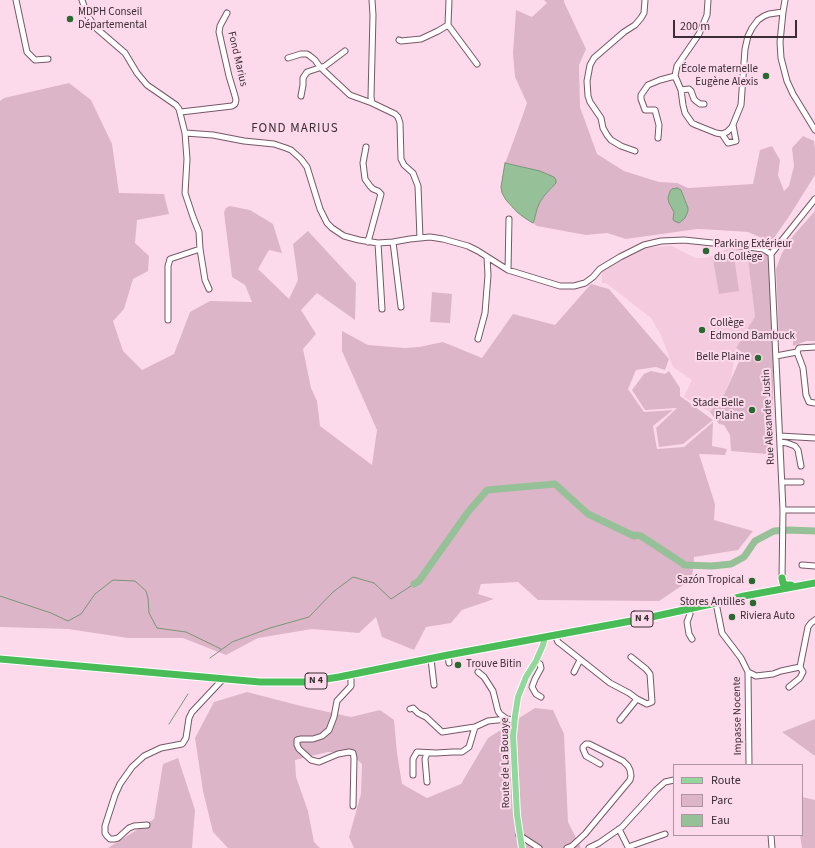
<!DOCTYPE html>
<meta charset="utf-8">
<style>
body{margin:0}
#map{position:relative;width:815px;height:848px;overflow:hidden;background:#fddaeb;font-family:"Source Sans 3",sans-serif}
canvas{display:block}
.legend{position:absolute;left:673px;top:764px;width:130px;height:72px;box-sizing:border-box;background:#fddaeb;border:1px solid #af95a1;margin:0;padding:5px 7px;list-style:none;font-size:12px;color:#3a2d33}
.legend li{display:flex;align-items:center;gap:8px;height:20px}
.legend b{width:20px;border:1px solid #af95a1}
.scale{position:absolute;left:673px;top:20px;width:124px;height:18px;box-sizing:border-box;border:2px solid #3a2d33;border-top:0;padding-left:5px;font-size:12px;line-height:14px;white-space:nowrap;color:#3a2d33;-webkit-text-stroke:3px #fddaeb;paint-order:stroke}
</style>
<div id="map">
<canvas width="815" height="848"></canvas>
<ul class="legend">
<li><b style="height:5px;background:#92d79b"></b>Route</li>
<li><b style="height:11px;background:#ddb5c8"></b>Parc</li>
<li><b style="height:11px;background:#96c097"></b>Eau</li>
</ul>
<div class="scale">200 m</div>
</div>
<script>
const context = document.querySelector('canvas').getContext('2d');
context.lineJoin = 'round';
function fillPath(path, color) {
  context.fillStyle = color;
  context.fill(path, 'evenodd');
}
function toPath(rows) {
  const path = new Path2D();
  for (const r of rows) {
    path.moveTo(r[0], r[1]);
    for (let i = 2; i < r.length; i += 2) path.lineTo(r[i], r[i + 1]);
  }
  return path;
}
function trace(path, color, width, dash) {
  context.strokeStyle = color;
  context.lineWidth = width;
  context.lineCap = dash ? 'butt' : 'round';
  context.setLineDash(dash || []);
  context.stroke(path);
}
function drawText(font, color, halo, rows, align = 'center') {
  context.font = font + ' "Source Sans 3",sans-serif';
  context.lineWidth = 4;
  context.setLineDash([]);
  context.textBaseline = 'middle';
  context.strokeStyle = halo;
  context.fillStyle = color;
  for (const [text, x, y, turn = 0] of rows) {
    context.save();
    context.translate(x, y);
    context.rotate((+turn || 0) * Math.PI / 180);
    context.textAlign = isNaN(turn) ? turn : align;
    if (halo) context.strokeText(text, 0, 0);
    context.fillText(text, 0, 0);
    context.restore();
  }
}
const built = toPath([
 [672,246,695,258,705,258,721,253,727,247,747,251,755,317,749,326,736,348,731,378,723,397,710,412,684,397,692,380,673,367,661,335,651,318,606,283,602,283,602,269,638,248]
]);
const green = toPath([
 [544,0,564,0,564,2,586,49,579,65,580,107,597,154,624,171,659,182,677,183,688,188,753,184,760,150,772,146,780,160,778,175,784,191,789,186,794,166,792,148,803,136,814,141,815,150,815,175,790,215,771,242,748,232,718,230,697,229,626,239,607,233,586,235,537,226,533,223,534,221,537,209,540,202,544,196,552,188,554,177,540,171,505,163,509,153,520,123,527,103,515,77,513,53,516,10,532,17,547,3],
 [681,190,688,208,673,219,674,212,669,203,668,198,670,191],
 [69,83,91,100,112,144,119,193,164,194,169,214,137,220,135,243,149,256,148,271,133,279,124,309,113,321,123,351,142,370,174,354,190,312,210,301,252,302,245,285,232,277,224,212,226,208,230,206,250,210,273,224,282,253,269,250,258,269,289,299,298,280,293,244,308,231,356,283,355,320,317,293,301,310,316,334,303,349,311,388,317,401,320,426,372,465,377,430,342,351,342,331,368,345,405,348,419,347,443,342,482,358,513,314,555,325,591,284,609,289,669,359,665,370,656,367,636,370,628,389,644,412,673,410,653,426,657,449,684,447,713,422,712,446,727,449,725,455,699,454,715,504,714,520,753,531,738,550,694,557,692,579,659,601,538,600,518,582,481,584,478,594,494,599,462,610,451,623,426,627,414,650,382,637,376,617,359,633,312,629,258,638,226,655,183,638,128,638,68,629,0,627,0,101,4,98],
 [815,211,815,341,806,341,793,346,793,338,779,339,776,269,782,253,793,236],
 [747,251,767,255,769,258,773,352,773,448,768,448,767,454,731,451,730,435,724,425,719,424,710,412,723,397,743,353,736,348,749,326,755,317],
 [734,256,739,291,719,294,713,259],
 [432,292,452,294,450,323,430,322],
 [651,371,665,374,669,371,680,388,680,396,713,420,683,444,659,447,656,428,677,408,645,410,632,390,644,374],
 [247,692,301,706,351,717,380,710,394,720,397,753,402,784,427,798,461,784,488,738,535,708,553,710,564,734,568,822,581,848,354,848,349,837,361,794,362,764,349,752,328,752,295,760,296,777,308,811,314,842,320,848,228,848,213,832,203,791,195,738,214,702],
 [815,719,815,756,782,732],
 [178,758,195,810,192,848,108,848,154,819,163,764],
 [802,797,815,800,815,848,802,848,800,835,802,835]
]);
const water = toPath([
 [505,163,540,171,554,177,556,180,556,183,544,196,540,202,537,209,534,221,533,223,531,222,522,216,517,212,506,200,502,193,501,187,505,163],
 [677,188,681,190,688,208,688,211,685,218,679,223,674,221,673,219,674,212,669,203,668,198,670,191,672,189,677,188]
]);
const stream = toPath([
 [0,596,51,613,68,621,81,614,95,594,113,580,135,581,146,591,148,598,149,613,157,628,186,632,221,649],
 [210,658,232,642,270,628,309,617,333,592,353,577,374,583,391,599,414,584],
 [169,724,188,694]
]);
const river = toPath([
 [414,584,419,581,468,512,487,490,555,484,588,514,634,536,636,535,641,536,685,565,712,566,731,564,744,557,755,541,774,531,789,530,815,531]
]);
const minor = toPath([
 [16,0,27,52,35,60,48,59],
 [82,0,87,15,96,28,125,53,137,73,147,85,176,105,179,109,185,133,187,159,185,193,193,217,199,232,200,249,205,280,209,289],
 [372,0,373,15,371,97,372,103,395,114,398,117,400,123,401,159,404,165,413,173,418,186,420,238],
 [708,0,707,15,699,34,677,66,675,76,681,90,683,105,685,113,692,123,696,125,716,133,722,134,728,143,736,141,733,125],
 [785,0,783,12,780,42,781,58,787,81,793,94,815,130],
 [448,25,477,64],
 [399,40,401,41,421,39,438,31,448,25,449,0],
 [288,58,301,54,307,54,310,56,315,60,320,67,350,95,372,103],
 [681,90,689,89,691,91,694,99,696,101,700,104,704,104],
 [301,96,303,85,303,78,307,72,325,66,345,51],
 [181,112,232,106,235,104,236,100,235,96,229,76,219,32,220,26,227,13],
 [185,133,213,135,244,141,274,144,286,148,291,150,301,159,307,167,320,209,327,223,332,228,344,236,359,240,378,243,393,242,410,239,430,237,443,239,468,246,478,251,508,270,560,286,574,286,585,283,593,277,600,269,620,257,644,245,661,241,684,240,741,246,763,249,771,254],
 [722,134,727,132,732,127,741,105,745,49,748,36,752,28,758,20,764,16,769,14,783,12],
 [658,138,659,125,655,110,645,110,641,99,641,95,648,85,660,80,675,76],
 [366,147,363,163,365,179,370,186,373,189,378,191,381,194,368,242],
 [635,151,621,146,611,140,607,135,603,128,601,118,590,102,588,96,587,81,590,65,594,58,624,32,635,25,641,18,644,13,645,0],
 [393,242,401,307],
 [378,243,382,309],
 [508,270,509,219],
 [168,320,168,266,170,259,200,249],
 [478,339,485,313,488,275,487,257],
 [815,347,799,348,797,352,803,368,806,395,809,402,815,403],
 [776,356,797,352],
 [780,436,815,438],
 [780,442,787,443,795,446,798,450,801,466],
 [782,482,801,482],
 [783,510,815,510],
 [802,565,815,566],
 [782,578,783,510,771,254,815,199],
 [716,603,722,633,741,658,748,672,749,765],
 [687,609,690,614,687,622,689,634,692,639],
 [555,635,558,642,562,645,610,683,629,693,637,699,647,704,652,702,650,674,646,669,631,657],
 [448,655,449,663],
 [431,659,434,685],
 [536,661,540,664,541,668,535,679,532,687,536,694,541,697],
 [800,667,808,627,811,623,815,620],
 [478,672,484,677,493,691,498,711,500,714,507,719],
 [574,672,580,660],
 [748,672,756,676,773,674,781,671,800,667,803,672,800,678,789,687],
 [351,675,351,686,337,701,334,717,329,730,322,736,313,739,301,739,297,740,297,745,299,749,311,760,319,762,338,754,349,752,353,753,354,758,353,806],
 [410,709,413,708,418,713,426,717,442,732,475,727],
 [620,720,637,699],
 [427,753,425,759,427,782],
 [413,775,413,759,417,752,436,753,453,752,462,752,469,747,475,727,488,721,507,719,514,720],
 [147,825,134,826,129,828,118,838,114,839,110,839,107,836,105,833,105,826,115,795,120,784,132,767,144,756,161,748,182,744,183,743,186,738,189,718,192,712,223,679],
 [619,829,628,847,665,834],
 [519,835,539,848],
 [771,835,772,848],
 [567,848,572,846,585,834,630,780,631,776,630,770,628,766,623,761,589,744,586,744,583,747,583,749,586,756,600,764],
 [589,848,599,843,622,827,656,790,665,782,674,780]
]);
const major = toPath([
 [522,848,517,815,513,736,515,716,518,697,526,677,536,661,543,645,545,637]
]);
const highway = toPath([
 [782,578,783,583,786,585,791,585],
 [0,659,260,682,307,682,339,677,448,655,647,618,716,603,744,596,815,583]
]);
const markers = [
 [70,19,4,"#296831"],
 [766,76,4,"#296831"],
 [706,251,4,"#296831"],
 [702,330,4,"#296831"],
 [758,358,4,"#296831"],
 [752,410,4,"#296831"],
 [752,581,4,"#296831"],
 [753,603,4,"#296831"],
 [732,617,4,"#296831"],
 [458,665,4,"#296831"]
];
const shields = [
 [642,619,22],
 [316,681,22]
];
const shieldNames = [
 ["N 4",642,619],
 ["N 4",316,681]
];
const poiNames = [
 ["MDPH Conseil",78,13],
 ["Départemental",78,26],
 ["École maternelle",758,70,"right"],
 ["Eugène Alexis",758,83,"right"],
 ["Parking Extérieur",714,245],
 ["du Collège",714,258],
 ["Collège",710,324],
 ["Edmond Bambuck",710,337],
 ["Belle Plaine",750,358,"right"],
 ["Stade Belle",744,404,"right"],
 ["Plaine",744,417,"right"],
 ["Sazón Tropical",744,581,"right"],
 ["Stores Antilles",745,603,"right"],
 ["Riviera Auto",740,617],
 ["Trouve Bitin",466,665]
];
const streetNames = [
 ["Fond Marius",237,59,77],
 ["Rue Alexandre Justin",769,417,-93],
 ["Impasse Nocente",738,716,-91],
 ["Route de La Bouaye",506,763,-91]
];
const quarterNames = [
 ["FOND MARIUS",295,129]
];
fillPath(built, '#f3cade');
fillPath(green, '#ddb5c8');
fillPath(water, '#96c097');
trace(water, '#7a9479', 1);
trace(stream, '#7a9479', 1);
trace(river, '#96c097', 7);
trace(minor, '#765867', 7);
trace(major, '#fff', 8);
trace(highway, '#fff', 9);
trace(minor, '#fff', 5);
trace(major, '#92d79b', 6);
trace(highway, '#49bc58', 7);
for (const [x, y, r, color] of markers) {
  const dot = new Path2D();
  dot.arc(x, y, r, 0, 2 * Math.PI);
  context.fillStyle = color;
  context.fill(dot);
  trace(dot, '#fddaeb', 1.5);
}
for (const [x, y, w] of shields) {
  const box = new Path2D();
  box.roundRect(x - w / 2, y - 8, w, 16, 3);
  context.fillStyle = '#fddaeb';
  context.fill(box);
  trace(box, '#3a2d33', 1);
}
drawText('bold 10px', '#3a2d33', null, shieldNames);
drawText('11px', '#3a2d33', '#fddaeb', poiNames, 'left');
drawText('11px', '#3a2d33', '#fddaeb', streetNames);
context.letterSpacing = '1px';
drawText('13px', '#3a2d33', '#fddaeb', quarterNames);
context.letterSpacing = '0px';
</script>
